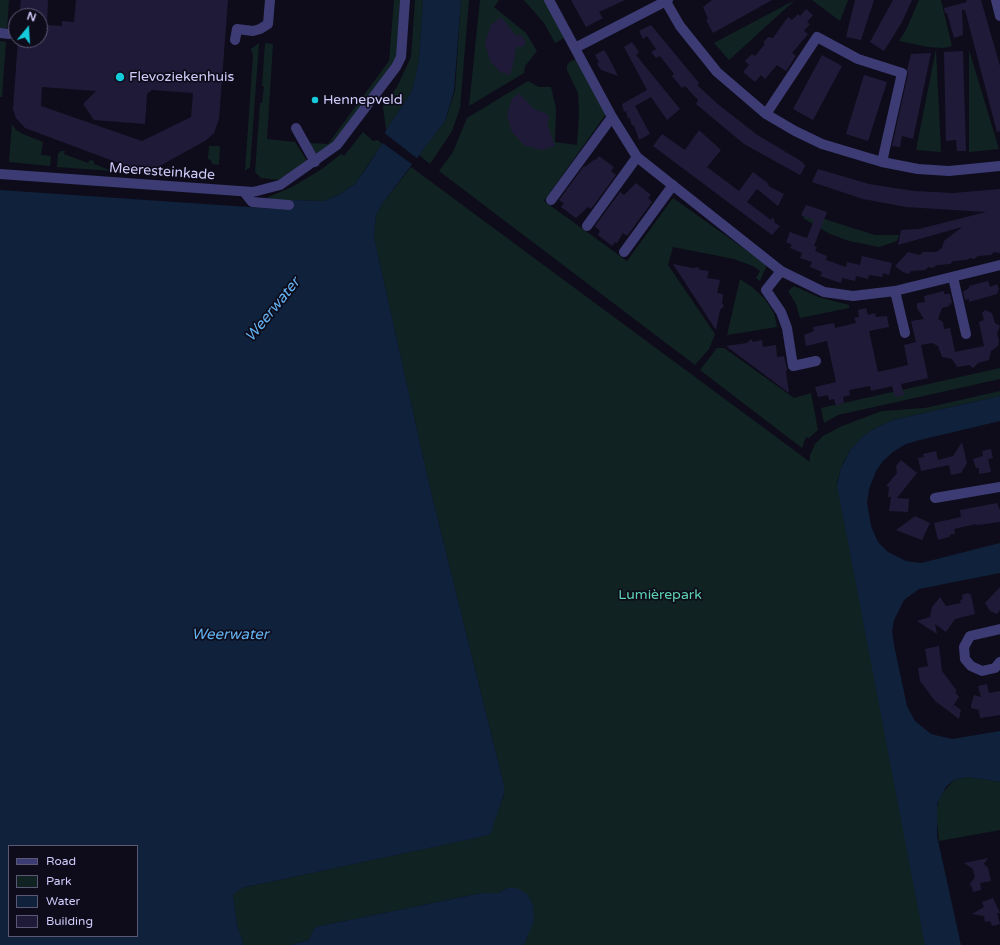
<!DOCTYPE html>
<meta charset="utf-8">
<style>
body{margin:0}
#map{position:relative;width:1000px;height:945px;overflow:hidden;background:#0e0c1a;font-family:"Varela Round",sans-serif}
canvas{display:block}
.legend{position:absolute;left:8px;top:845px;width:130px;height:92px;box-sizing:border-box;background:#0e0c1a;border:1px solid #5b5874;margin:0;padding:5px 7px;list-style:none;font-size:12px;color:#cecafa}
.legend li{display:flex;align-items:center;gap:8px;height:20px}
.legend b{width:20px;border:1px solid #5b5874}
.north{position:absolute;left:8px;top:8px;width:40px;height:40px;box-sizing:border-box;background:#0e0c1a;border:1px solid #5b5874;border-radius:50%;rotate:18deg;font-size:11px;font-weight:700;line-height:16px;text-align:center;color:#cecafa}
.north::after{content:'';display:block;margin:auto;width:14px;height:18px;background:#15cbdb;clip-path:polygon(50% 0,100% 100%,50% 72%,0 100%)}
</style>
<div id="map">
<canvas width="1000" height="945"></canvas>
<ul class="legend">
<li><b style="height:5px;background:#3c3b74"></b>Road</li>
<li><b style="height:11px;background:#102322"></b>Park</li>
<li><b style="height:11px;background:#0f213b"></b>Water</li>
<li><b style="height:11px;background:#201a39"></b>Building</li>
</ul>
<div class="north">N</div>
</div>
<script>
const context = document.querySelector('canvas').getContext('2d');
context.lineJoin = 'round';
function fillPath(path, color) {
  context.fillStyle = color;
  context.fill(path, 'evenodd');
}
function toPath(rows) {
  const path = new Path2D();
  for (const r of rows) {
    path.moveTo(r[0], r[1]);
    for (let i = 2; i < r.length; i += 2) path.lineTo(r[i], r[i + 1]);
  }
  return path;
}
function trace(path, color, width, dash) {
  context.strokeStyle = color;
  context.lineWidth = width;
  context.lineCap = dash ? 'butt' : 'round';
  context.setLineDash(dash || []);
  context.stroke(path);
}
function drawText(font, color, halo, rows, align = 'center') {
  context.font = font + ' "Varela Round",sans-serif';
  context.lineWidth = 3.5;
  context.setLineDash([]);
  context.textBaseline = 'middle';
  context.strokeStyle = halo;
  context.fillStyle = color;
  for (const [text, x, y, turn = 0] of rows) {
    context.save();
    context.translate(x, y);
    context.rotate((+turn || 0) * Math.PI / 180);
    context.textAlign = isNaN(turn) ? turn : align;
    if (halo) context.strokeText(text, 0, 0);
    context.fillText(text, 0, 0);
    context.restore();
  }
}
const green = toPath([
 [0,0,9,0,7,28,0,28],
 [394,0,400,0,397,58,336,141,319,154,316,153,309,143,328,144,389,61],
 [415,0,423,0,419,61,416,76,412,91,386,130,383,106,397,87,411,57],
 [461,0,469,0,460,108,452,131,430,164,419,155,445,121,455,91],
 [480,0,499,0,494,7,526,33,537,51,525,66,524,73,469,106],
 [524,0,545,0,564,38,555,43,544,23],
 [795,0,729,60,714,43],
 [812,0,848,0,840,21],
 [919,0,941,0,952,46,943,48,928,47,899,41,906,30],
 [0,41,6,42,2,97,0,97],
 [259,43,250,167,245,171,253,56,251,49],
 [265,43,273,44,267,139,295,142,306,159,306,162,297,169,278,180,261,178,255,172,260,103,262,103,264,86,262,86],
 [936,49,941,152,916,150],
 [969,50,999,149,969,152],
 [576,59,606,114,544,201,627,261,673,198,767,265,760,281,756,278,760,271,753,266,734,259,673,247,668,265,715,334,709,349,695,365,439,171,453,152,467,118,528,81,539,87,551,87,556,108,555,142,577,145,579,113,578,93,567,70,567,65,571,61],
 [12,124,16,130,23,134,43,142,41,155,51,156,50,166,9,162],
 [363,132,373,141,378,140,382,144,355,184,340,194,324,201,293,200,292,210,290,210,291,203,289,201,266,198,292,187,322,169,341,154,344,156],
 [209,146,220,146,219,165,212,164,211,160,208,159],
 [61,151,65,151,64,154,88,163,90,160,94,161,94,164,112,171,57,167,58,154],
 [411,167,810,462,810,455,815,444,823,436,842,426,882,411,925,408,1000,391,1000,396,893,420,875,428,862,437,851,449,843,463,837,482,926,945,524,945,528,934,507,888,498,893,482,893,315,927,309,940,289,945,244,945,237,925,233,895,242,888,489,835,504,794,504,785,430,488,374,237,376,216,382,204],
 [805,213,875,235,899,235,897,241,879,247,849,241,830,234,803,218],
 [740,279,752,287,764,298,774,313,777,327,727,335],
 [794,286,818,297,849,305,849,308,800,318,796,304,788,291],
 [717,348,724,348,794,398,811,393,818,430,809,438,806,437,802,448,700,370],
 [1000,368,1000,379,838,415,824,423,821,408],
 [968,777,1000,782,1000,830,939,841,936,811,940,796,954,780]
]);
const water = toPath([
 [423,0,461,0,454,91,445,121,382,204,376,216,374,237,430,488,504,785,504,793,490,835,242,888,233,895,237,925,244,945,0,945,0,190,292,210,292,200,324,201,340,194,355,184,367,167,382,144,386,130,412,91,419,61],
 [9,846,137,846,137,936,9,936],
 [1000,396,1000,421,920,440,906,444,893,452,883,461,876,471,869,489,867,503,871,526,878,542,888,552,906,561,921,563,1000,543,1000,573,919,589,904,600,894,620,892,631,894,645,907,706,915,721,931,734,952,739,1000,731,1000,782,968,777,954,780,946,787,937,804,937,836,961,945,925,945,837,485,841,468,851,449,862,437,875,428,893,420],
 [507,888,517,888,527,894,533,905,534,920,524,945,289,945,309,940,315,927,482,893,498,893]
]);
const pier = toPath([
 [383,132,418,159,413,165,380,141]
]);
const building = toPath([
 [21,0,48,0,47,25,62,26,62,21,74,22,76,0,228,0,219,119,214,133,205,141,156,168,140,171,25,128,16,118,13,109,18,40,40,40,40,16,19,16],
 [42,87,96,91,83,104,94,120,145,124,147,94,152,90,193,93,191,117,142,141,41,106],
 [571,0,625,0,599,12,603,18,586,27],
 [712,0,772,0,713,33,706,20,708,19,703,7],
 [855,0,874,0,861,40,846,37],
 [893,0,912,0,902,22,884,51,870,42],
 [966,0,981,0,1000,66,1000,131,997,132,965,10,962,10,963,35,954,38,947,13,945,13,944,8,967,2],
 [806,9,813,15,807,22,810,24,804,31,808,34,792,53,796,56,786,71,777,65,765,79,761,75,755,82,743,72,749,65,745,61,752,54,755,56,765,44,763,43,768,37,773,38,788,17,792,20,798,14,800,16],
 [501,17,516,36,521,35,525,40,525,43,523,47,516,47,514,61,510,75,500,72,490,61,485,43,491,25],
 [651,25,699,83,697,85,719,105,756,134,804,163,803,165,806,165,800,175,744,144,696,104,698,100,685,86,682,88,672,76,674,74,660,56,656,58,651,52,656,49,647,36,643,39,639,31],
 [632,42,639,52,636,55,680,109,667,120,651,97,635,106,650,134,639,140,634,125,632,126,630,118,628,119,626,111,624,112,622,104,647,90,624,47],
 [604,50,609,58,618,76,601,70,597,64,599,62,595,55],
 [963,51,966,151,957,151,956,140,946,141,944,52],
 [931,53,913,139,902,136,900,147,892,146,908,74,907,70,911,54],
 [822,55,842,66,813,120,793,109],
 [864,75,887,82,868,141,846,134],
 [519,93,534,109,547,114,549,117,547,123,555,146,543,150,525,146,512,132,507,115,512,99],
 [699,130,721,150,707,167,739,191,753,172,769,184,768,186,784,194,778,206,757,189,747,202,771,220,773,217,775,223,780,226,772,235,653,146,662,134,685,150],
 [599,156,614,167,611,171,616,175,591,209,588,207,576,218,561,207,564,203,559,200,584,166,585,167,595,159,596,160],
 [818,169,869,184,914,191,953,193,1000,189,1000,253,994,252,991,255,978,256,974,259,970,258,966,260,953,261,950,264,937,265,933,268,928,267,925,270,911,271,908,274,903,272,895,266,908,252,920,255,923,252,936,252,942,248,944,241,962,227,898,245,901,230,919,229,986,212,906,207,863,199,812,182],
 [636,183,651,195,648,198,652,202,627,236,623,233,617,243,615,242,612,246,598,235,600,231,595,226,620,192,624,195],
 [806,205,827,212,814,246,817,247,815,251,827,256,826,260,846,267,847,262,860,265,862,256,892,263,889,275,883,273,882,277,869,275,868,279,856,276,855,281,842,278,841,283,820,276,822,272,810,267,812,262,800,258,802,253,790,248,792,245,786,242,790,232,807,238,814,220,801,215],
 [673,264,693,268,698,267,700,270,709,271,707,278,720,280,717,293,723,294,722,303,724,306,720,310,716,330],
 [988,281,990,287,997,284,999,289,997,294,969,302,969,299,965,300,963,292,969,288,969,286],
 [944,291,944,294,950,294,952,303,949,304,950,306,942,308,938,319,943,322,944,329,950,328,955,352,984,346,979,322,984,320,982,313,985,310,992,313,995,323,1000,326,997,333,999,341,998,346,991,351,989,360,978,363,973,368,969,365,957,367,952,359,942,357,938,346,932,343,921,345,928,378,901,384,904,395,895,397,892,386,871,391,870,386,849,390,850,395,843,397,844,403,836,405,834,399,829,400,828,395,818,397,815,387,836,382,827,341,806,346,804,335,814,331,813,327,834,323,835,328,856,323,854,318,859,317,858,310,866,308,868,315,875,313,876,317,887,316,889,327,869,331,878,372,908,365,904,345,916,342,911,321,924,319,917,308,917,303,925,302,924,296],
 [751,339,753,342,762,340,763,347,776,345,777,357,784,356,787,369,786,372,789,393,726,346,747,343],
 [962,442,967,463,961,473,951,475,949,465,921,471,918,458,924,457,923,454,936,451,938,460,953,456],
 [991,449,993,458,988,459,991,472,979,474,979,468,976,468,973,459,983,456,982,451],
 [901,460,917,473,897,498,909,499,908,512,889,511,891,497,888,497,889,487,886,486,897,473,896,466],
 [997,503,1000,510,1000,522,977,525,976,524,954,529,955,534,951,534,949,537,938,540,934,523,961,517,960,510],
 [915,516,930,523,922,540,896,530],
 [1000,587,1000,610,997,614,990,611,985,603],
 [968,593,971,595,975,614,955,619,946,632,935,624,937,634,917,621,930,617,932,607,940,597,946,606,961,603,960,600,963,599,962,595],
 [939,646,942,671,957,691,955,692,959,697,950,710,954,705,961,710,959,719,935,701,920,681,918,668,928,666,925,649],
 [987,684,989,693,1000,691,1000,715,980,718,979,710,971,708,971,705,974,695,981,697,978,686],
 [988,858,984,864,988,868,991,881,980,883,981,890,973,892,971,885,969,885,975,877,973,869,964,863],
 [993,898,1000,913,997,913,1000,924,992,926,990,921,985,922,984,916,972,914,984,907,982,902]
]);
const minor = toPath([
 [549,0,612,117,637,157,781,271,824,292,853,296,895,291,1000,265],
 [665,0,680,26,717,72,766,114,795,131,822,144,882,162,918,169,949,171,1000,166],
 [996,0,1000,16],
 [0,33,9,34],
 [235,40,237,29,253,31,260,29,268,24,270,0],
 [575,48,668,0],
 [766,114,817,37,858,59,902,73,882,162],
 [296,128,315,162],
 [0,174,253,192,280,185,337,145,396,67,401,57,405,0],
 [244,192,252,202,289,205],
 [551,200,612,117],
 [587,226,637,157],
 [624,252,673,185],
 [781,271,766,290,781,312,787,328,793,366,816,361],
 [953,277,966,334],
 [895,291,905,333],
 [935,498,1000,487],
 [1000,629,970,636,964,647,965,659,971,666,982,671,995,668,1000,662]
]);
const markers = [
 [120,77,5,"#15cbdb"],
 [315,100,4,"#15cbdb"]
];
const poiNames = [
 ["Flevoziekenhuis",129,77],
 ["Hennepveld",323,100]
];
const streetNames = [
 ["Meeresteinkade",162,172,4]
];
const parkNames = [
 ["Lumièrepark",660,595]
];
const waterNames = [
 ["Weerwater",273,310,-51],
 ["Weerwater",230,635]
];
fillPath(green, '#102322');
fillPath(water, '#0f213b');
fillPath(pier, '#0e0c1a');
fillPath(building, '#201a39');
trace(minor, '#3c3b74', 10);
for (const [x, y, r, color] of markers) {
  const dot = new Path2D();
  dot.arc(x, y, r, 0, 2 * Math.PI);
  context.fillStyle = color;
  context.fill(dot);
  trace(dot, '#0e0c1a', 1.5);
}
drawText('14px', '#cecafa', '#0e0c1a', poiNames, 'left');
drawText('14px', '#cecafa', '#0e0c1a', streetNames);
drawText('14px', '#5ed2b2', '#0e0c1a', parkNames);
drawText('italic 15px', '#62b1f0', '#0e0c1a', waterNames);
</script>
